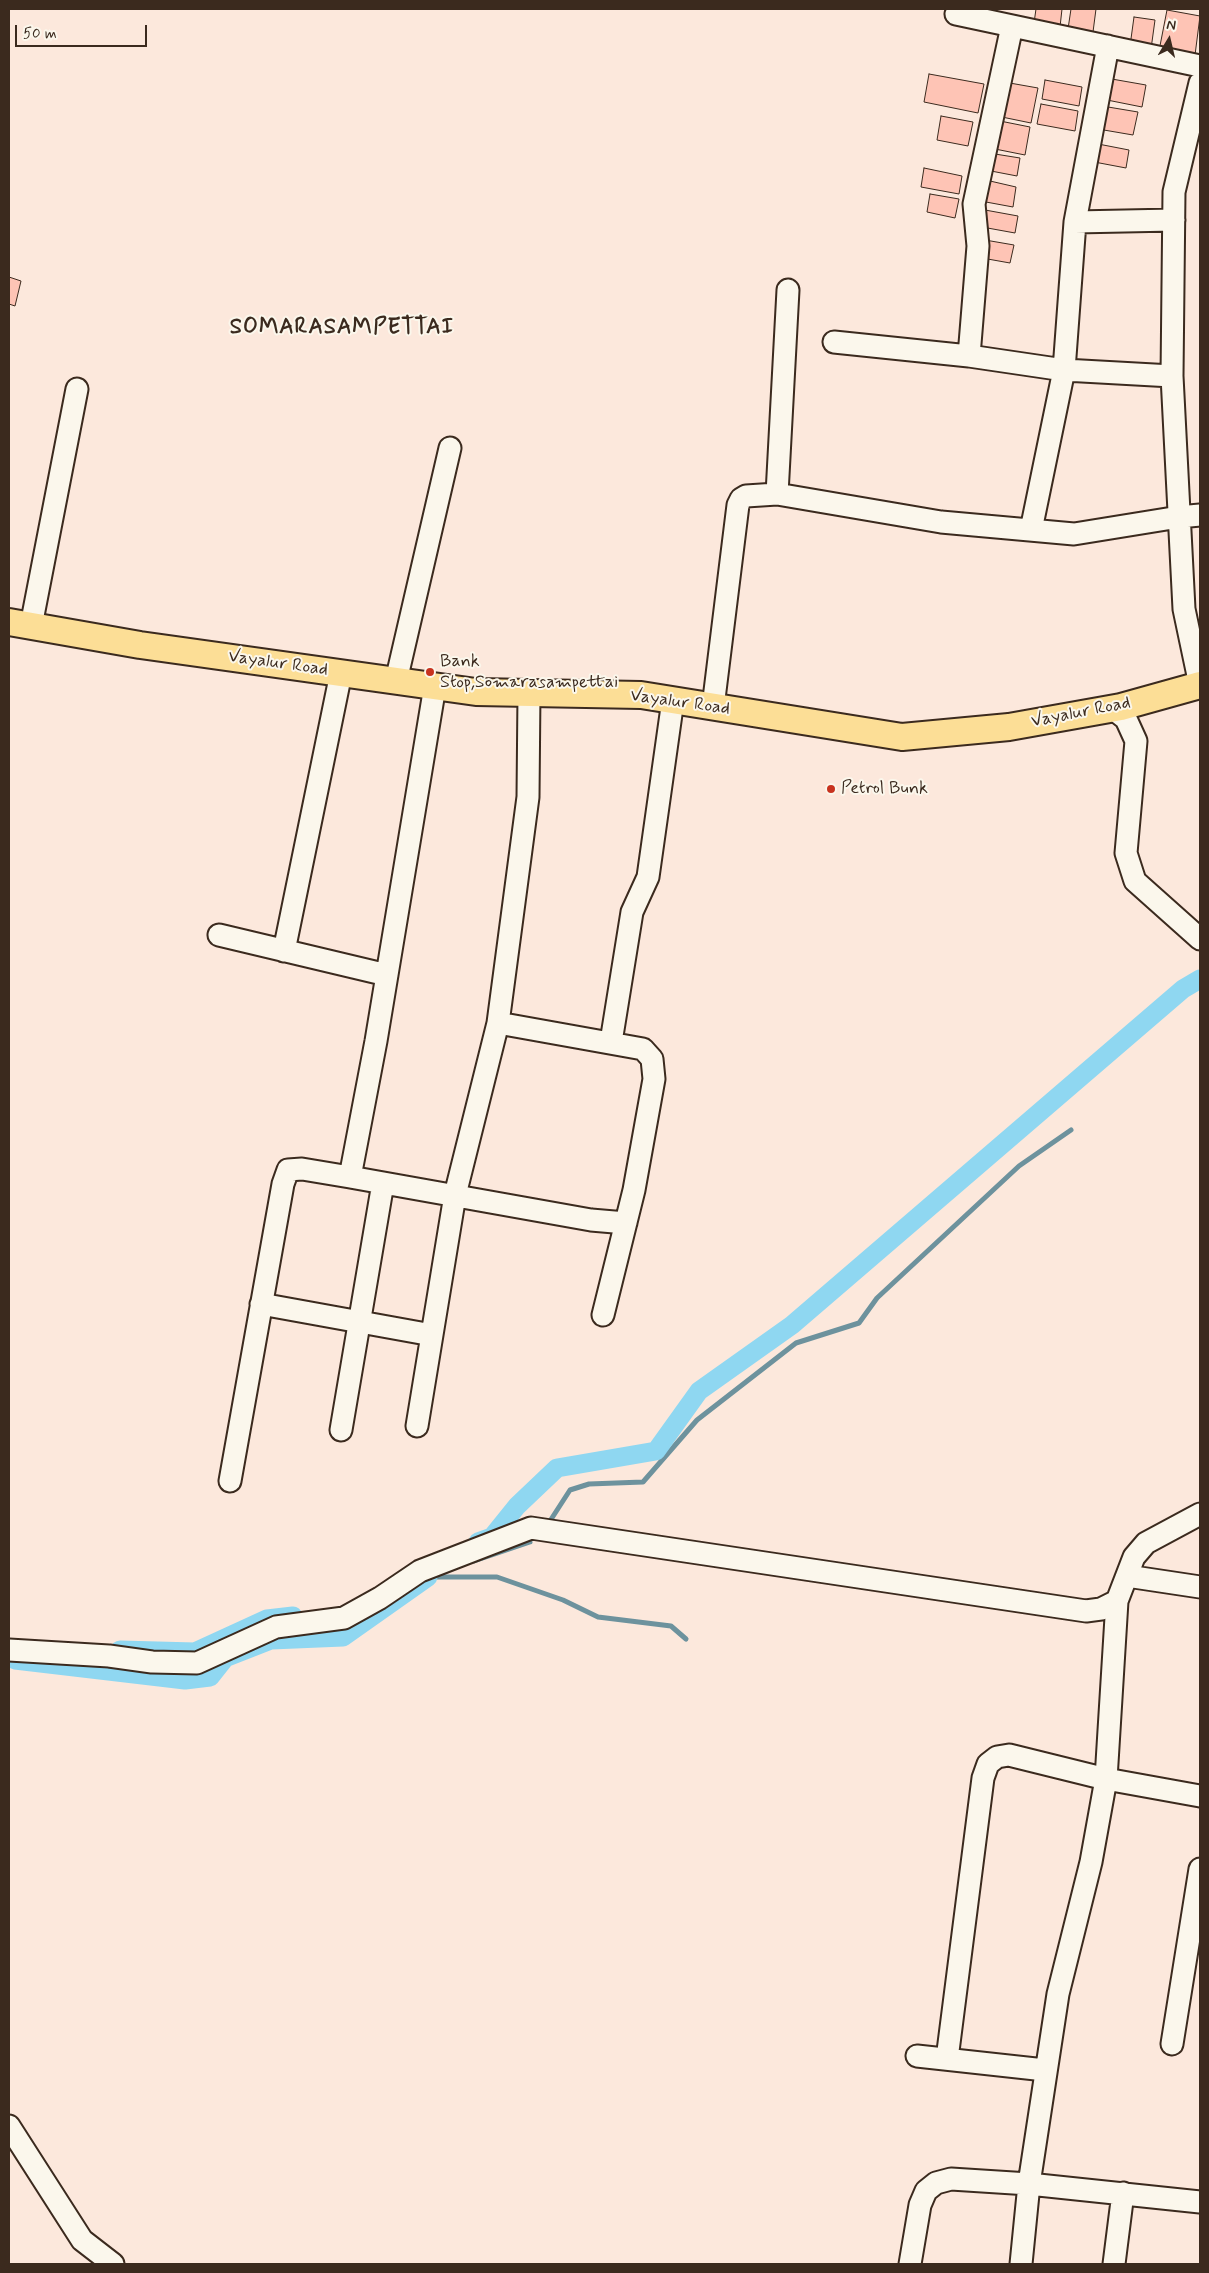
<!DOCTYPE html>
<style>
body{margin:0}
#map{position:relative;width:1209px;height:2273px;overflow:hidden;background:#fce8dc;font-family:Mynerve,sans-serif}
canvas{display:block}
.frame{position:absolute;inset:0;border:10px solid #3b2a1e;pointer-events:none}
.north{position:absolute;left:1144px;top:15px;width:50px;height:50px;-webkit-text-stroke:4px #fbf7ec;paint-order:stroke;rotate:9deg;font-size:14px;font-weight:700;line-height:20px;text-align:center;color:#3b2a1e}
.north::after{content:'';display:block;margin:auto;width:18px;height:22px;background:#3b2a1e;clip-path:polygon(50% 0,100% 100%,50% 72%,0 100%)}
.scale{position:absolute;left:15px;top:25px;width:132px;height:22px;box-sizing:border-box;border:2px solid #3b2a1e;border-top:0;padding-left:6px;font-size:15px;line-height:18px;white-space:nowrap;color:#3b2a1e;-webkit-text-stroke:4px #fbf7ec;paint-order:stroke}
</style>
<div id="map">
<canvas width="1209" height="2273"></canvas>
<div class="frame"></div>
<div class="north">N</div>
<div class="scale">50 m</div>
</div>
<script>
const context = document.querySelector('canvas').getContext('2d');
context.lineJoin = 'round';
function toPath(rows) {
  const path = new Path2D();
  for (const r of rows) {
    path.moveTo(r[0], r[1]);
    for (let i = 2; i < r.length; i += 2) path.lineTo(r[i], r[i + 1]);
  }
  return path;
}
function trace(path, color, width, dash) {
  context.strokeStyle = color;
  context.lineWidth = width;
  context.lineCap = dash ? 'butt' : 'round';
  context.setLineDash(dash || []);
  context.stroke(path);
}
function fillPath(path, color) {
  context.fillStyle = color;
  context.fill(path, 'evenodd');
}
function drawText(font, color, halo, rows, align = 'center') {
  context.font = font + ' Mynerve,sans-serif';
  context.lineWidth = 4;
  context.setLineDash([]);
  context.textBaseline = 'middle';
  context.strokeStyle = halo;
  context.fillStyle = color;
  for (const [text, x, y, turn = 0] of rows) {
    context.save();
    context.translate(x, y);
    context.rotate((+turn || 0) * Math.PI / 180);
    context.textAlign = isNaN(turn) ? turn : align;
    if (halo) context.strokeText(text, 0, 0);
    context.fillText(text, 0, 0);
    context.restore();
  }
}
const stream = toPath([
 [550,1521,570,1490,589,1484,643,1482,697,1420,796,1343,859,1323,877,1298,1019,1166,1071,1130],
 [474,1561,530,1542],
 [428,1577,497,1577,563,1600,598,1617,671,1626,686,1639]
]);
const canal = toPath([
 [478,1542,492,1537,517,1506,557,1468,656,1451,699,1391,792,1325,1183,989,1200,979],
 [120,1650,195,1652,267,1619,293,1616],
 [15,1660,185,1680,210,1677,225,1658,271,1640,343,1637,428,1577]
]);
const building = toPath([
 [1036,9,1062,9,1060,27,1034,23,1036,9],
 [1071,9,1096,9,1093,32,1068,29,1071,9],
 [1167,10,1200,16,1194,63,1158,56,1167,10],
 [1134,17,1155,20,1151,49,1130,46,1134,17],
 [929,74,984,84,978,113,924,102,929,74],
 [1106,78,1146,85,1142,107,1102,99,1106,78],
 [1045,80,1082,87,1079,106,1042,99,1045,80],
 [1004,82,1038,88,1031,123,997,116,1004,82],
 [1041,104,1078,111,1075,131,1037,124,1041,104],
 [1102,106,1138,112,1133,135,1098,129,1102,106],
 [941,116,973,122,968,146,937,140,941,116],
 [995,120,1030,127,1025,155,990,148,995,120],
 [1093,143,1129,150,1126,168,1089,161,1093,143],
 [995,154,1020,158,1017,176,991,171,995,154],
 [924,168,962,176,959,194,921,187,924,168],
 [990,181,1016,187,1013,207,986,202,990,181],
 [930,194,959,199,955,218,927,212,930,194],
 [985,210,1018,216,1015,233,982,227,985,210],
 [985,240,1014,245,1010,263,982,258,985,240],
 [9,277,21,281,15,306,9,304,9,277]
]);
const minor = toPath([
 [956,14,1200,66],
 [1075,222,1108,46],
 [834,342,969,356,1064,370,1172,376],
 [969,356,978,246,974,204,1012,26],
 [777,494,788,290],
 [1031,530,1064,370,1075,222,1174,220],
 [31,626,77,389],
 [396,681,450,448],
 [1200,685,1184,609,1172,376,1174,192,1200,83],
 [435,686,376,1041,350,1177,591,1220,626,1223],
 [713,707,738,505,741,499,746,496,777,494,941,522,1074,534,1179,517,1200,515],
 [1112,708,1126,719,1136,741,1126,853,1135,881,1200,939],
 [219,935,387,975],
 [284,951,341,673],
 [498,1023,643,1049,652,1059,654,1079,634,1190,603,1315],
 [611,1042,632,912,648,877,673,700],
 [261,1304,432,1335],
 [417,1426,455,1195,498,1023,528,797,529,693],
 [341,1430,383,1183],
 [230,1481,283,1184,288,1170,302,1169,350,1177],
 [1127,1576,1200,1587],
 [9,1650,109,1656,152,1662,197,1663,276,1627,344,1618,380,1598,420,1571,531,1528,1086,1611,1101,1609,1117,1601,1134,1557,1146,1543,1200,1514],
 [1172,2044,1200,1869],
 [917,2056,1045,2070],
 [947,2059,983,1778,988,1764,997,1757,1009,1755,1106,1779,1200,1796],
 [9,2126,82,2240,113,2264],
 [910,2264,920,2205,926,2191,936,2183,951,2179,1029,2184,1200,2202],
 [1021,2264,1029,2184,1058,1994,1091,1862,1106,1779,1117,1601],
 [1114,2264,1123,2193]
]);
const major = toPath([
 [9,622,140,645,476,692,641,695,902,737,1009,727,1121,707,1200,685]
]);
const markers = [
 [430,672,5,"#c8321e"],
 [831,789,5,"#c8321e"]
];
const poiNames = [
 ["Bank",440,662],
 ["Stop,Somarasampettai",440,683],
 ["Petrol Bunk",841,789]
];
const streetNames = [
 ["Vayalur Road",278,664,8],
 ["Vayalur Road",680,703,8],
 ["Vayalur Road",1081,713,-11]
];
const districtNames = [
 ["SOMARASAMPETTAI",342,328]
];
trace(stream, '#6d929d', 5);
trace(canal, '#8fd7f1', 19);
fillPath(building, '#fec4b5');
trace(building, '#3b2a1e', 1);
trace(minor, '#3b2a1e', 25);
trace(major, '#3b2a1e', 30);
trace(minor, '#fbf7ec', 21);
trace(major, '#fcde96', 26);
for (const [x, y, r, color] of markers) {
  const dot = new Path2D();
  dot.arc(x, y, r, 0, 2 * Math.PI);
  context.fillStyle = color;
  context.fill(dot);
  trace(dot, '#fbf7ec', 2);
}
drawText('18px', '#3b2a1e', '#fbf7ec', poiNames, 'left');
drawText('18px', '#3b2a1e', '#fbf7ec', streetNames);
context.letterSpacing = '1px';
drawText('bold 22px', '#3b2a1e', '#fbf7ec', districtNames);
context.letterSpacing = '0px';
</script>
